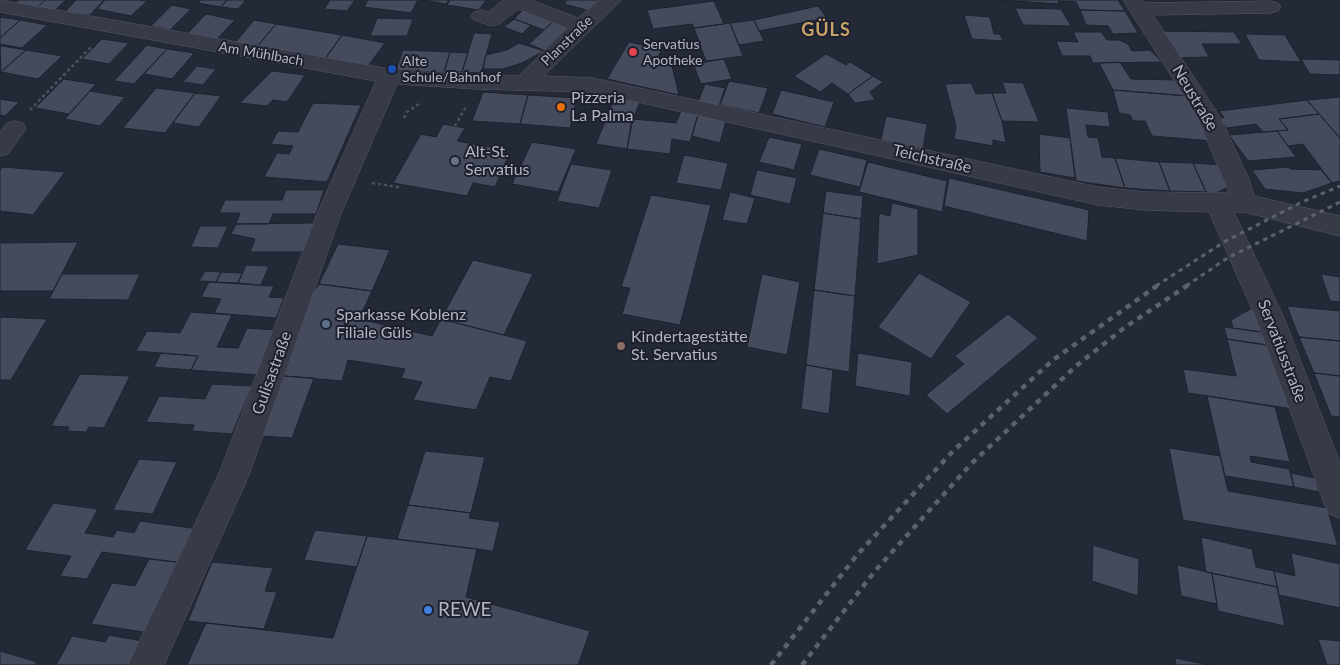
<!DOCTYPE html>
<meta charset="utf-8">
<style>
body{margin:0}
canvas{display:block;background:#242937}
</style>
<canvas width="1340" height="665"></canvas>
<script>
const context = document.querySelector('canvas').getContext('2d');
context.lineJoin = 'round';
function fillPath(path, color) {
  context.fillStyle = color;
  context.fill(path, 'evenodd');
}
function toPath(rows) {
  const path = new Path2D();
  for (const r of rows) {
    path.moveTo(r[0], r[1]);
    for (let i = 2; i < r.length; i += 2) path.lineTo(r[i], r[i + 1]);
  }
  return path;
}
function trace(path, color, width, dash) {
  context.strokeStyle = color;
  context.lineWidth = width;
  context.lineCap = dash ? 'butt' : 'round';
  context.setLineDash(dash || []);
  context.stroke(path);
}
function drawText(font, color, halo, rows, align = 'center') {
  context.font = font + ' Lato,sans-serif';
  context.lineWidth = 4;
  context.setLineDash([]);
  context.textBaseline = 'middle';
  context.strokeStyle = halo;
  context.fillStyle = color;
  for (const [text, x, y, turn = 0] of rows) {
    context.save();
    context.translate(x, y);
    context.rotate((+turn || 0) * Math.PI / 180);
    context.textAlign = isNaN(turn) ? turn : align;
    if (halo) context.strokeText(text, 0, 0);
    context.fillText(text, 0, 0);
    context.restore();
  }
}
const building = toPath([
 [19,0,45,0,37,8,14,5,19,0],
 [45,0,66,0,54,11,37,8,45,0],
 [76,0,104,0,90,15,64,13,76,0],
 [105,0,139,0,147,1,131,16,97,9,105,0],
 [201,0,227,0,221,7,198,3,201,0],
 [227,0,246,0,238,9,221,7,227,0],
 [330,0,355,0,347,11,324,9,330,0],
 [368,0,418,0,411,13,364,7,368,0],
 [422,0,449,0,446,4,422,0],
 [450,0,486,0,479,10,447,5,450,0],
 [567,0,604,0,594,12,564,4,567,0],
 [1001,0,1118,0,1125,11,1080,10,1076,2,1058,1,1059,4,1001,0],
 [714,1,724,24,694,28,692,24,653,29,647,10,714,1],
 [172,5,191,9,170,30,151,26,172,5],
 [818,6,827,18,759,31,754,20,818,6],
 [1015,8,1061,9,1071,26,1023,25,1015,8],
 [523,10,553,22,544,30,514,19,523,10],
 [1080,10,1125,11,1138,33,1113,34,1108,26,1086,25,1080,10],
 [206,14,235,20,217,39,187,34,206,14],
 [964,15,990,17,994,34,1000,34,1003,41,972,39,964,15],
 [0,17,20,20,0,38,0,17],
 [377,18,413,19,407,36,370,36,377,18],
 [557,18,576,26,548,52,529,44,557,18],
 [514,19,531,25,522,34,504,27,514,19],
 [20,20,47,25,22,48,0,44,0,38,20,20],
 [254,20,276,24,257,47,235,43,254,20],
 [754,20,764,41,739,45,730,23,754,20],
 [730,23,743,56,706,61,694,28,730,23],
 [276,24,342,35,325,59,257,47,276,24],
 [1158,31,1234,32,1242,44,1202,44,1209,57,1175,58,1158,31],
 [1073,32,1101,32,1107,40,1119,40,1128,44,1132,51,1150,50,1162,62,1093,63,1090,56,1062,56,1056,41,1078,42,1073,32],
 [474,33,492,34,481,73,462,72,474,33],
 [1245,34,1285,35,1301,62,1259,60,1245,34],
 [342,35,385,43,368,66,325,59,342,35],
 [102,39,129,43,109,64,82,59,102,39],
 [629,42,662,49,655,63,672,66,679,95,607,79,629,42],
 [519,43,544,51,522,63,503,69,483,69,486,55,507,50,519,43],
 [147,45,167,49,134,84,114,81,147,45],
 [2,46,26,50,1,72,0,47,2,46],
 [167,49,194,53,172,79,144,74,167,49],
 [26,50,62,56,38,79,1,72,26,50],
 [403,50,450,52,444,72,396,70,403,50],
 [450,52,468,53,462,72,444,72,450,52],
 [826,54,846,65,850,62,873,76,848,94,832,83,820,92,794,76,826,54],
 [724,59,732,79,701,84,693,64,724,59],
 [1301,59,1340,60,1340,75,1310,74,1301,59],
 [1120,62,1131,79,1176,80,1188,96,1113,90,1099,63,1120,62],
 [197,66,216,69,203,85,183,82,197,66],
 [272,71,305,75,287,102,273,100,267,106,240,103,272,71],
 [873,76,883,82,870,92,875,100,855,103,848,94,873,76],
 [64,79,96,84,69,114,35,108,64,79],
 [729,81,768,88,759,113,720,105,729,81],
 [1002,82,1023,83,1039,122,1002,121,992,93,1006,93,1002,82],
 [971,83,976,94,992,93,1002,121,1006,143,993,140,993,146,954,139,956,126,945,84,971,83],
 [705,84,725,88,719,106,698,102,705,84],
 [156,88,195,93,165,133,123,128,156,88],
 [781,90,834,102,825,127,772,114,781,90],
 [1113,90,1188,96,1213,141,1152,136,1145,121,1133,121,1130,115,1119,113,1113,90],
 [90,91,125,97,100,126,65,119,90,91],
 [483,92,528,95,520,124,472,121,483,92],
 [195,93,221,96,199,127,173,123,195,93],
 [528,95,577,98,570,128,520,124,528,95],
 [615,97,640,102,631,124,627,149,596,144,615,97],
 [1340,97,1340,138,1307,100,1340,97],
 [0,99,19,102,5,116,0,115,0,99],
 [1307,100,1319,114,1279,119,1288,130,1263,132,1256,124,1227,128,1219,119,1224,117,1219,111,1307,100],
 [313,103,361,105,327,182,264,177,277,153,289,154,293,146,271,144,278,131,298,132,313,103],
 [1066,108,1108,112,1110,127,1086,125,1088,137,1098,138,1102,157,1115,158,1125,188,1076,181,1066,108],
 [681,111,698,115,690,142,672,139,670,154,627,149,633,119,676,123,681,111],
 [1319,114,1340,138,1340,181,1332,183,1303,144,1288,146,1277,131,1288,130,1279,119,1319,114],
 [698,115,726,121,720,143,692,136,698,115],
 [886,116,927,124,923,149,881,140,886,116],
 [443,124,465,128,457,141,496,148,507,159,495,187,473,183,467,196,393,183,421,134,436,137,443,124],
 [1277,131,1296,157,1248,161,1229,135,1277,131],
 [1039,134,1070,138,1075,178,1040,172,1039,134],
 [769,137,802,144,794,170,759,162,769,137],
 [532,142,576,149,558,192,512,184,532,142],
 [819,149,867,160,860,187,810,175,819,149],
 [684,155,728,163,721,190,676,183,684,155],
 [1115,158,1159,162,1170,191,1125,188,1115,158],
 [868,162,947,181,942,212,859,192,868,162],
 [1159,162,1193,163,1206,192,1170,191,1159,162],
 [1193,163,1221,165,1227,183,1226,188,1216,193,1206,192,1193,163],
 [571,164,612,170,599,208,557,201,571,164],
 [3,167,65,172,33,215,0,211,0,170,3,167],
 [1288,167,1290,169,1321,170,1332,183,1303,193,1265,189,1252,170,1288,167],
 [757,170,797,178,790,204,750,195,757,170],
 [949,178,1089,210,1087,241,944,206,949,178],
 [286,190,324,190,316,214,273,214,269,224,236,224,240,213,219,213,225,200,282,200,286,190],
 [826,191,863,196,861,219,823,213,826,191],
 [730,192,755,198,747,224,722,220,730,192],
 [651,195,711,205,680,325,622,314,630,288,621,287,651,195],
 [892,203,918,209,918,255,877,264,879,213,890,216,892,203],
 [823,213,861,219,855,296,814,290,823,213],
 [315,223,306,252,250,252,255,239,231,234,236,224,315,223],
 [200,226,228,226,218,248,191,247,200,226],
 [78,242,53,291,0,291,0,243,78,242],
 [338,244,390,250,372,291,319,284,338,244],
 [473,260,533,274,504,335,441,319,473,260],
 [246,265,269,266,261,285,238,283,246,265],
 [205,271,221,272,216,282,199,281,205,271],
 [221,272,242,273,238,283,216,282,221,272],
 [919,273,971,302,931,359,878,327,919,273],
 [62,274,140,274,128,300,49,299,62,274],
 [762,274,800,282,787,355,747,347,762,274],
 [1321,274,1340,277,1340,302,1330,301,1321,274],
 [209,282,274,286,269,297,284,298,276,318,214,313,221,299,201,297,209,282],
 [319,284,372,291,359,319,432,336,441,319,527,341,511,381,490,377,476,410,413,400,422,382,401,378,405,369,348,360,342,381,284,376,310,297,319,284],
 [814,290,855,296,849,372,806,365,814,290],
 [1259,304,1268,333,1233,328,1231,320,1259,304],
 [1287,306,1340,311,1340,341,1299,337,1287,306],
 [191,312,232,315,217,347,238,348,247,328,277,330,259,375,191,370,198,356,136,351,147,331,180,333,191,312],
 [1008,314,1038,338,947,414,926,395,964,364,955,356,1008,314],
 [0,317,47,319,11,380,0,380,0,317],
 [1224,327,1268,333,1271,346,1227,339,1224,327],
 [1299,337,1340,341,1340,376,1314,373,1299,337],
 [1227,339,1275,346,1293,409,1188,393,1183,369,1236,376,1227,339],
 [161,353,198,356,191,370,154,367,161,353],
 [858,353,912,362,910,396,855,386,858,353],
 [806,365,833,370,829,414,801,409,806,365],
 [1314,373,1340,376,1340,417,1331,416,1314,373],
 [80,374,130,376,104,428,89,427,86,432,67,431,69,427,51,426,80,374],
 [284,376,314,378,292,438,261,436,284,376],
 [212,384,252,386,232,434,192,431,194,425,146,422,159,396,205,399,212,384],
 [1207,396,1275,407,1290,462,1250,456,1251,462,1289,469,1294,487,1225,476,1207,396],
 [1169,448,1220,456,1228,491,1327,508,1338,546,1183,520,1169,448],
 [425,451,485,457,471,513,408,505,425,451],
 [139,459,177,462,153,514,113,510,139,459],
 [1291,473,1315,478,1319,492,1294,487,1291,473],
 [53,503,98,509,85,533,113,537,117,530,134,533,140,521,199,529,183,563,102,552,87,579,60,576,71,556,25,550,53,503],
 [408,505,471,513,469,518,500,522,493,551,397,539,408,505],
 [315,530,367,536,357,567,304,560,315,530],
 [367,536,477,549,466,597,590,631,578,665,187,665,206,623,333,638,367,536],
 [1201,537,1252,549,1256,567,1274,571,1277,587,1206,572,1201,537],
 [1093,545,1139,559,1138,596,1092,581,1093,545],
 [1291,553,1340,564,1340,608,1279,595,1274,571,1295,576,1291,553],
 [149,559,183,563,150,633,91,624,112,583,135,586,149,559],
 [212,562,273,568,265,591,277,592,264,629,188,621,212,562],
 [1177,565,1212,573,1217,604,1181,596,1177,565],
 [1212,573,1277,587,1285,626,1218,611,1212,573],
 [109,635,142,641,130,665,56,665,72,636,105,642,109,635],
 [1318,639,1340,641,1340,665,1327,665,1318,639],
 [0,651,37,662,35,665,0,665,0,651],
 [1175,658,1209,665,1176,665,1175,658]
]);
const path = toPath([
 [30,110,91,47],
 [404,118,407,112,419,104],
 [455,126,467,105],
 [372,183,398,187,400,184]
]);
const minor = toPath([
 [0,0,389,69,519,76,567,28,518,9,499,24,492,26,474,20,471,16,474,12,481,10,489,12,503,0,531,0,578,18,599,0,621,0,544,76,593,78,1098,187,1145,192,1229,193,1198,118,1123,0,1143,0,1145,3,1271,1,1278,3,1281,7,1278,11,1271,13,1153,15,1220,117,1249,179,1254,196,1340,216,1340,236,1244,212,1234,212,1284,318,1340,463,1340,518,1329,514,1324,503,1256,318,1209,212,1145,210,1098,205,593,92,476,89,397,84,341,214,249,475,164,665,128,665,220,471,317,214,376,81,0,12,0,0],
 [15,121,23,123,26,129,8,154,0,156,0,132,7,123,15,121]
]);
const railFar1 = toPath([
 [1156,286,1224,242,1300,203,1340,186],
 [1186,286,1229,257,1340,202]
]);
const rail = toPath([
 [771,665,857,555,953,451,1053,360,1158,285],
 [802,665,875,571,971,464,1076,366,1124,328,1188,285]
]);
const markers = [
 [633,52,5,"#e0444e"],
 [392,69,5,"#1a4fb4"],
 [561,107,5,"#e8710a"],
 [455,161,5,"#6b7280"],
 [326,324,5,"#5c6f8a"],
 [621,346,5,"#8d6e63"],
 [428,610,5,"#3f7fe0"]
];
const farStreetnames = [
 ["Planstraße",567,41,-44],
 ["Am Mühlbach",261,54,10]
];
const farPoinames = [
 ["Servatius",643,44],
 ["Apotheke",643,60],
 ["Alte",402,61],
 ["Schule/Bahnhof",402,77]
];
const poiNames = [
 ["Pizzeria",571,98],
 ["La Palma",571,116],
 ["Alt-St.",465,152],
 ["Servatius",465,170],
 ["Sparkasse Koblenz",336,315],
 ["Filiale Güls",336,333],
 ["Kindertagestätte",631,337],
 ["St. Servatius",631,355]
];
const streetNames = [
 ["Neustraße",1195,98,59],
 ["Teichstraße",932,159,13],
 ["Servatiusstraße",1282,351,69],
 ["Gulisastraße",272,373,-70]
];
const farDistrictnames = [
 ["GÜLS",826,30]
];
const nearPoinames = [
 ["REWE",438,610]
];
fillPath(building, '#454b5c');
trace(building, '#1f222f', 1);
trace(minor, '#555966', 1);
trace(path, '#47545a', 2.5, [3, 3]);
fillPath(minor, '#373b48');
trace(railFar1, '#5c6170', 3, [4.5, 4.5]);
trace(rail, '#5c6170', 4.5, [5.5, 5.5]);
for (const [x, y, r, color] of markers) {
  const dot = new Path2D();
  dot.arc(x, y, r, 0, 2 * Math.PI);
  context.fillStyle = color;
  context.fill(dot);
  trace(dot, '#1d202d', 2);
}
drawText('14px', '#b2b6c4', '#1d202d', farStreetnames);
drawText('14px', '#b2b6c4', '#1d202d', farPoinames, 'left');
drawText('16px', '#b2b6c4', '#1d202d', poiNames, 'left');
drawText('16px', '#b2b6c4', '#1d202d', streetNames);
context.letterSpacing = '1px';
drawText('bold 18px', '#c7a36a', '#1d202d', farDistrictnames);
context.letterSpacing = '0px';
drawText('19px', '#b2b6c4', '#1d202d', nearPoinames, 'left');
</script>
